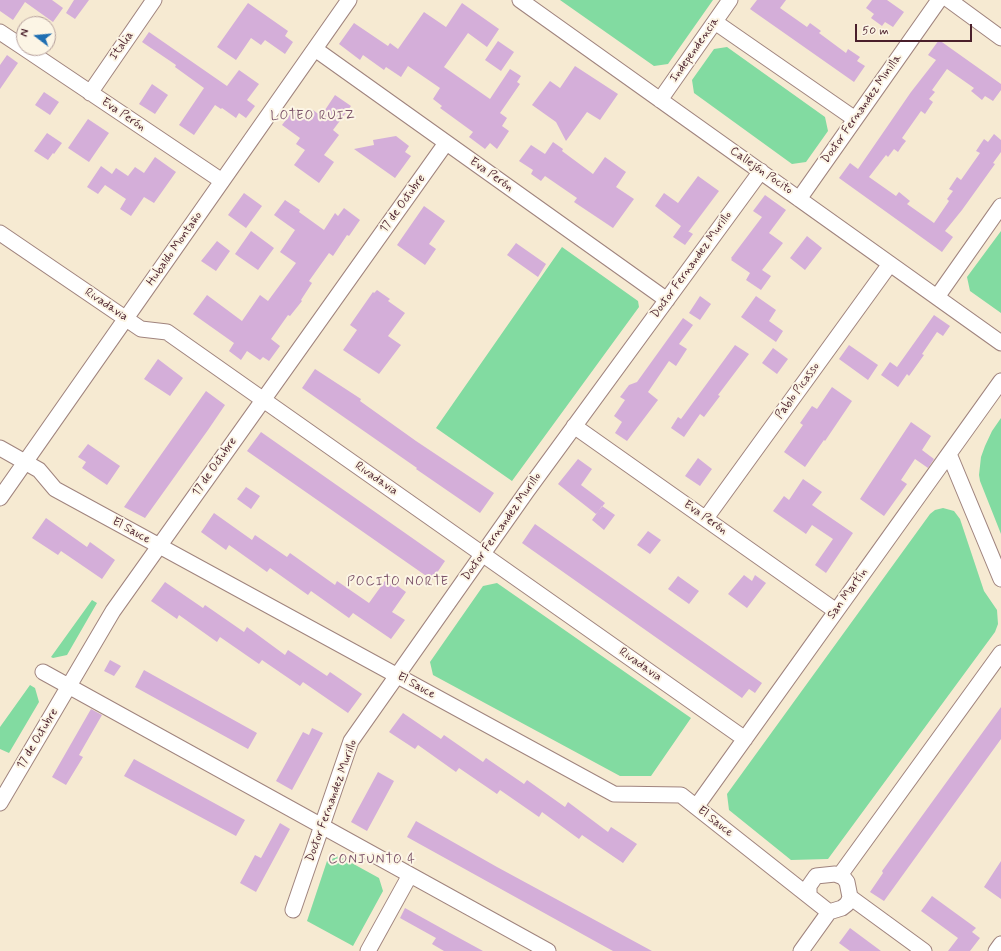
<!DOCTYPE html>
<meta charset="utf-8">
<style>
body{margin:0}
#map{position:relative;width:1001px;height:951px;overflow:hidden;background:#f6ead2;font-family:Mynerve,sans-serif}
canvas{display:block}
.north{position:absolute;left:16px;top:16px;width:40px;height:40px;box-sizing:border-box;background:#fcf5e5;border:1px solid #b59f9b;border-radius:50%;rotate:286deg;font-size:11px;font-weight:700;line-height:16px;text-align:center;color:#4a1f2b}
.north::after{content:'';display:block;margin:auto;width:14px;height:18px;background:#1f6fb2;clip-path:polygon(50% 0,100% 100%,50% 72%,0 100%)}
.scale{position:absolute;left:855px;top:24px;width:117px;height:18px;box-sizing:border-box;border:2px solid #4a1f2b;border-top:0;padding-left:5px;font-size:12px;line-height:14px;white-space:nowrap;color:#4a1f2b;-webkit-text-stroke:3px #fcf5e5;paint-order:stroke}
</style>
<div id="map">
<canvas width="1001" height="951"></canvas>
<div class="north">N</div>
<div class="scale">50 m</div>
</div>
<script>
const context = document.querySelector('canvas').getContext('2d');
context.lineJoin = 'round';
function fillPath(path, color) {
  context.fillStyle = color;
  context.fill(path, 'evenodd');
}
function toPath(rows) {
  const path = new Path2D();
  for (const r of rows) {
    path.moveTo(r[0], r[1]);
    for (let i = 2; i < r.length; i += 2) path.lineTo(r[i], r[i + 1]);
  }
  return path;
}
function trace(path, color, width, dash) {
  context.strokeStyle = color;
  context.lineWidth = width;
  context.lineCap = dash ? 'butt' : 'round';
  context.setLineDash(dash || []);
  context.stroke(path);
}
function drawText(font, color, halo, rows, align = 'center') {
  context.font = font + ' Mynerve,sans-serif';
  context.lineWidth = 4;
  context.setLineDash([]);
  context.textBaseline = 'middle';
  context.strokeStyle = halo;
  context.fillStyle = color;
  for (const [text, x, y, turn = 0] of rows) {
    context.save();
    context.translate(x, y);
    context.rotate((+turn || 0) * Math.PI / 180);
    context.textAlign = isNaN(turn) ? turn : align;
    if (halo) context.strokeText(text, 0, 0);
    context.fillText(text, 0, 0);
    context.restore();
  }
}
const green = toPath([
 [560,0,713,0,668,64,654,66],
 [727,47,825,117,828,131,806,162,792,164,694,93,692,80,714,49],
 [1001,231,1001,313,970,291,967,277],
 [562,247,638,301,639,307,512,481,436,428],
 [1001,418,1001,534,980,481,979,475,981,457,985,446,992,431],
 [943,508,954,511,960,519,984,591,997,610,998,624,995,632,828,859,791,860,729,810,727,794,930,514,935,510],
 [497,583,691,718,651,776,620,776,433,675,430,662,483,586],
 [92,600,97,603,67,655,53,658,51,657],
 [30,685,35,688,39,702,9,753,0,749,0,727],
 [339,856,379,878,383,891,353,946,307,921,327,861]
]);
const building = toPath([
 [0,0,52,0,63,8,53,22,25,2,13,20,0,11],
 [74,0,89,0,75,19,66,13],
 [757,0,786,0,780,8,807,27,810,23,821,31,819,33,846,53,848,49,860,57,857,61,865,66,854,82,750,9],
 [872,0,887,0,904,12,893,27,885,22,882,26,871,18,874,14,866,8],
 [248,3,288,31,285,36,293,42,285,54,265,40,261,45,251,38,236,60,217,47],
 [462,3,499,29,487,47,468,33,444,67,490,99,510,69,521,76,517,82,520,84,500,113,507,118,502,126,509,131,497,149,490,143,485,149,469,137,473,132,440,108,442,106,433,99,440,88,408,66,401,77,386,67,384,70,363,55,360,60,339,44,354,23,388,46,390,43,398,49,424,12,446,27],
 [149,32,227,86,239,70,259,84,247,100,255,106,246,118,239,113,236,118,222,108,221,109,215,105,194,135,179,125,204,88,175,67,176,65,142,42],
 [939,40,1001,84,1001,90,993,101,985,96,982,100,971,91,974,88,947,69,932,90,935,92,929,99,933,102,925,114,921,111,902,138,906,141,902,146,898,152,894,149,888,157,886,155,869,177,896,196,899,192,910,201,907,204,934,223,949,201,947,199,953,191,949,189,957,177,961,180,980,153,976,151,984,139,988,142,994,134,1001,140,1001,152,993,163,995,164,962,210,945,231,953,237,942,252,839,178,850,163,858,169,911,92,936,60,928,55],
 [498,41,514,52,501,71,485,60],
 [7,55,18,63,0,89,0,65],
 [575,66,618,94,600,120,587,112,566,141,556,122,532,105,550,81,560,88],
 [152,84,168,95,155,114,139,104],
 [44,92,59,102,50,115,35,105],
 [335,95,351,106,333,130,339,135,324,155,334,162,319,183,294,165,305,150,296,144,300,138,282,125,294,109,307,119,313,110,321,116],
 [88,119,109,133,89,162,68,148],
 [47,133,62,143,54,154,53,153,48,160,34,151],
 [396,136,409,146,405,152,411,156,395,178,354,149,374,145,373,140],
 [553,142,563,149,562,151,593,174,605,157,626,172,616,187,634,199,613,228,574,202,577,198,545,176,541,181,531,174,533,170,519,161,531,145,545,154],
 [155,157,176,172,154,203,144,197,131,216,120,209,126,199,105,185,98,194,87,187,101,166,112,174,116,168,128,176,135,167,144,173],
 [698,176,719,191,689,231,688,231,693,234,685,245,673,237,681,226,655,206,664,193,678,203],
 [244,193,262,206,246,228,228,215],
 [765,195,786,210,769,233,783,243,762,270,771,276,761,290,746,280,750,273,731,260,732,259,731,258,762,217,753,211],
 [285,200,300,210,299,212,324,230,335,213,338,216,344,208,360,220,349,236,347,235,333,256,329,253,309,281,312,283,301,300,302,301,290,316,288,315,271,339,280,346,269,361,263,357,260,360,247,351,241,360,229,351,234,343,193,314,207,295,242,321,260,295,268,301,296,263,280,252,295,230,274,215],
 [424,206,445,221,429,244,436,249,425,265,397,245],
 [251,231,274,248,258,270,235,254],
 [807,236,822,248,805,270,790,258],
 [217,241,230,251,216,271,201,261],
 [516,243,546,264,538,277,507,255],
 [377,290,390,299,388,301,405,313,388,336,401,345,379,374,343,350,357,330,350,325,373,292,374,293],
 [700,296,711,304,700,320,689,313],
 [756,296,776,310,769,321,783,331,776,342,741,317],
 [934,315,950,326,943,336,937,332,922,354,924,355,909,376,907,374,898,387,881,375,890,362,897,367],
 [683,318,693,325,679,344,687,349,676,366,669,361,648,392,658,400,627,441,615,433,622,422,614,416,625,400,620,397,629,385,637,382],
 [735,345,749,354,718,395,720,396,704,417,700,414,684,437,671,428,678,417,681,419],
 [849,345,878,365,868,380,839,359],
 [773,348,788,359,777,374,762,363],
 [158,359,183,378,170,396,144,379],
 [315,369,361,399,360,401,416,441,494,493,480,513,416,469,417,468,302,388],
 [832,387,852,401,825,441,824,440,805,467,784,452,803,425,800,423,812,406,817,409],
 [206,391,225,405,208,430,145,518,124,507],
 [911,422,931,436,922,450,934,459,928,468,915,459,901,480,907,484,884,516,860,499],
 [261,432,445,561,432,580,247,451],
 [88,444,120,466,107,485,82,468,86,462,78,457],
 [698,458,712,469,700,486,685,476],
 [578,459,592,469,581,485,605,503,596,514,558,484],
 [803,479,822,492,812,505,853,533,826,573,815,565,833,539,812,525,806,534,773,511,784,496,789,500],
 [246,487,260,496,251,509,237,499],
 [602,506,615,515,604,530,592,520],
 [214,513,252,540,255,535,287,557,290,553,335,585,337,581,369,603,387,578,406,592,392,612,405,620,391,639,353,613,349,618,311,591,308,595,270,568,267,572,229,545,226,550,201,532],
 [46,518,87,547,90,542,115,560,102,579,61,551,58,555,32,538],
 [535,524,762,683,755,693,749,689,742,698,522,543],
 [648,531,661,540,650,554,637,545],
 [744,575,752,581,755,575,766,583,747,608,728,594],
 [678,576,699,591,689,604,668,589],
 [165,582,203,608,205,605,244,632,247,627,285,655,288,650,327,676,330,672,362,694,348,713,303,682,300,686,262,660,259,664,220,637,217,642,179,615,177,619,151,601],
 [110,660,121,666,114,676,104,671],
 [144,670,257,733,248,749,135,687],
 [1001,707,1001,739,884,901,870,892,883,873,882,871],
 [91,709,102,715,79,755,83,757,66,785,52,777],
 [403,713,441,739,444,735,483,762,486,758,524,784,527,780,565,807,568,802,608,832,611,827,637,844,623,863,582,835,579,839,542,812,539,817,500,790,497,794,459,768,456,772,418,745,415,749,389,732],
 [312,728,323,733,292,790,276,781,303,732,309,735],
 [134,759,245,820,236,836,124,776],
 [378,772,394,781,367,831,351,822],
 [416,821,497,867,652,951,613,951,602,945,407,837],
 [280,823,290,829,256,892,240,883,255,855,261,858],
 [1001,861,1001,899,984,887],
 [932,896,976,928,972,932,980,938,970,951,948,951,958,938,921,911],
 [405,908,450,933,483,951,444,951,432,944,436,938,400,918],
 [850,928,881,951,850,951,839,943]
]);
const minor = toPath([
 [520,0,1001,343],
 [949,0,1001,38],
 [715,22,855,119],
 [0,32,24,48],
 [24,48,222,181],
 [315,49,667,300],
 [90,93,154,0],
 [660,100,730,0],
 [799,199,939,0],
 [0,233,141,329,167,332,745,739],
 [937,297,1001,206],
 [574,426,836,611],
 [0,448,39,470,55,489,614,794,681,795,829,912],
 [949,454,1001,579],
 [0,498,349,0],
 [706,518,890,264],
 [43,672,548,951],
 [0,803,113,611,446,143],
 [696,807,1001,381],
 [840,875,1001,653],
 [809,896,809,886,816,876,835,874,843,877,847,882,850,897,849,900,847,904,842,908,829,912],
 [850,897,924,951],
 [293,910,351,741,527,491,761,171],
 [368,951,410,875],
 [801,951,829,912],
 [996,951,1001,944]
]);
const streetNames = [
 ["Italia",122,46,-55],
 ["Independencia",695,50,-55],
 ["Doctor Fernandez Minilla",862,109,-55],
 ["Eva Perón",123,115,34],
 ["Callejón Pocito",761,171,35],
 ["Eva Perón",491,175,35],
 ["17 de Octubre",403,204,-54],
 ["Hubaldo Montaño",175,249,-55],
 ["Doctor Fernandez Murillo",692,265,-54],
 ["Rivadavia",106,305,34],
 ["Pablo Picasso",798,391,-54],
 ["17 de Octubre",215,467,-55],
 ["Rivadavia",376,479,35],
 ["Eva Perón",705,518,35],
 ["Doctor Fernandez Murillo",502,527,-55],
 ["El Sauce",131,531,29],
 ["San Martín",848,594,-54],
 ["Rivadavia",640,665,35],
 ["El Sauce",416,686,29],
 ["17 de Octubre",38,739,-59],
 ["Doctor Fernandez Murillo",332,801,-70],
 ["El Sauce",715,822,38]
];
const neighbourhoodNames = [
 ["LOTEO RUIZ",313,116],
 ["POCITO NORTE",398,582],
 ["CONJUNTO 4",372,860]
];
fillPath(green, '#82dba1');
fillPath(building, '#d4aed9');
trace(minor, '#a0847e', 17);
trace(minor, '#fff', 15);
drawText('12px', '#4a1f2b', '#fcf5e5', streetNames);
context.letterSpacing = '1px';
drawText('13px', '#7a5168', '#fcf5e5', neighbourhoodNames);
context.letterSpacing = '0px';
</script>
